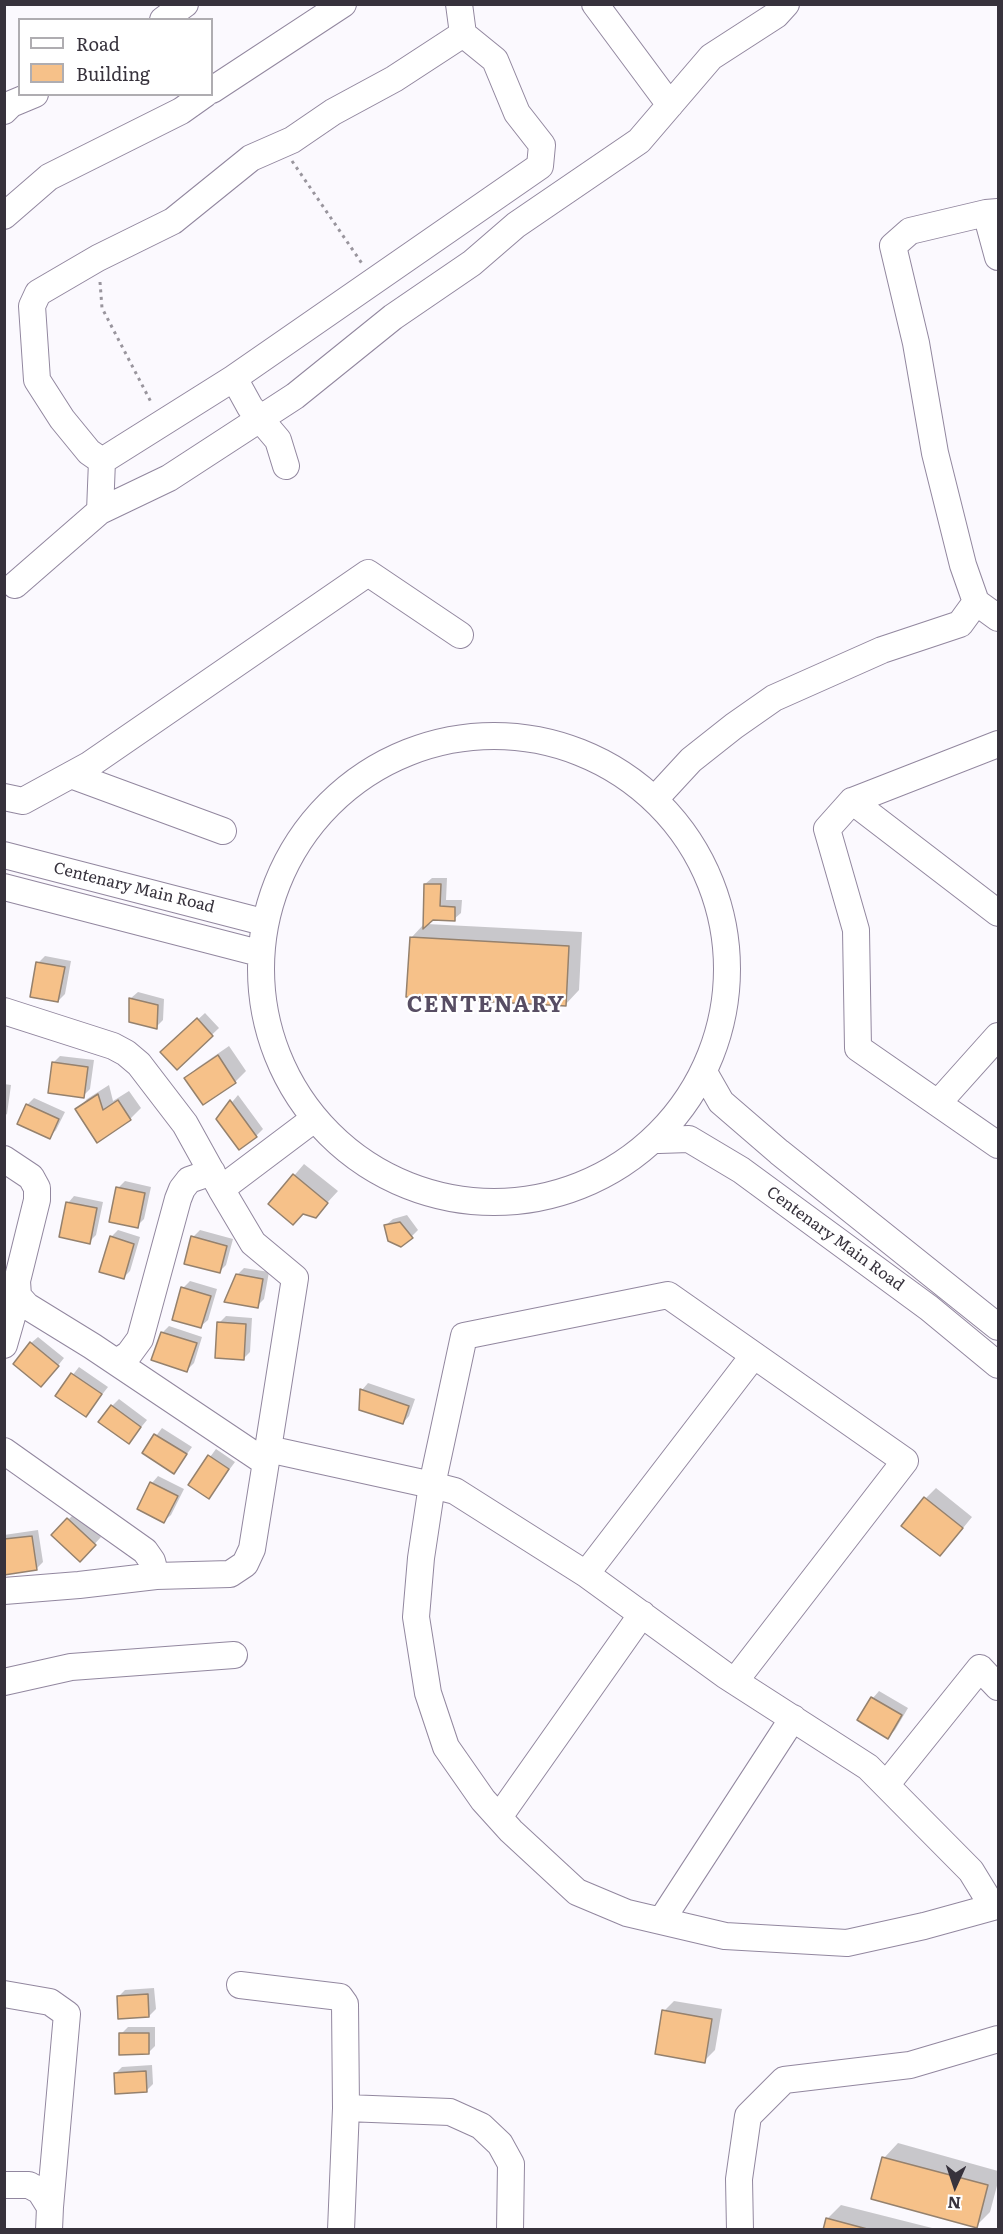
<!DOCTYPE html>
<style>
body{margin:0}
#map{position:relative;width:1003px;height:2234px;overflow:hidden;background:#fbf9fe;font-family:Literata,serif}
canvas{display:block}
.frame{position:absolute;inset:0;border:6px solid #37323c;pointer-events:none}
.legend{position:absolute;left:18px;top:18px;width:195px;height:78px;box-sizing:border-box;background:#fff;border:2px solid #afadb1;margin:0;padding:8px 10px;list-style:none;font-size:18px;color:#37323c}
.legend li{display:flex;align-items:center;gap:12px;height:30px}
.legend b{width:30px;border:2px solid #afadb1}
.north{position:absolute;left:925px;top:2156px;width:60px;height:60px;-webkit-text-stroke:4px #fff;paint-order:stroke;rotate:183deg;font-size:16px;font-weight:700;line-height:24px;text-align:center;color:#37323c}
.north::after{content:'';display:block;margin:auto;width:21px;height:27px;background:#37323c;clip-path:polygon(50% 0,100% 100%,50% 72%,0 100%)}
</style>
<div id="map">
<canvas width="1003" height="2234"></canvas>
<div class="frame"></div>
<ul class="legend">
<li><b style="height:8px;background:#fff"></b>Road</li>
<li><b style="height:16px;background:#f6c189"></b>Building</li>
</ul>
<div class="north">N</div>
</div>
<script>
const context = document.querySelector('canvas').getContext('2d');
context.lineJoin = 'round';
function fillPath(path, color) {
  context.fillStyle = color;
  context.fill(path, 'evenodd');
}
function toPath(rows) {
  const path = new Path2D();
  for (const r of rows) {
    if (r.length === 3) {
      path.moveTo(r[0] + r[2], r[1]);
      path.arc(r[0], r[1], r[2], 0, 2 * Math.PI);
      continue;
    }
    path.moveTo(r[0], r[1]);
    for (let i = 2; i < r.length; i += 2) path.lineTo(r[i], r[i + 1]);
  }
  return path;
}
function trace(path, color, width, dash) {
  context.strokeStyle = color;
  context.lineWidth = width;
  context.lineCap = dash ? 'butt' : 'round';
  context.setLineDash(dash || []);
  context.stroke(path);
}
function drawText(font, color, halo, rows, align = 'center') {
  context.font = font + ' Literata,serif';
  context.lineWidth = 4.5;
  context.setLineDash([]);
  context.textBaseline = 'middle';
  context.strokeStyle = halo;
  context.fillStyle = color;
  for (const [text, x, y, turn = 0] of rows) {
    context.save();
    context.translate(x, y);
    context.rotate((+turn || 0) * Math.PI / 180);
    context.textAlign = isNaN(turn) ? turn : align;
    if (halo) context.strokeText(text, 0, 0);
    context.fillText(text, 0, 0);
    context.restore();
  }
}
const shadow = toPath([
 [432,878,447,878,446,900,462,900,461,913,454,919,433,919,427,924,582,932,579,990,565,1005,411,938,424,924,425,884],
 [45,956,71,961,65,994,58,1001,38,963],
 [138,992,164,999,163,1020,156,1027,130,1021,131,998],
 [205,1013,219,1028,177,1068,169,1046],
 [229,1046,246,1071,236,1081,204,1103,186,1078,197,1068],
 [60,1056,94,1060,90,1089,83,1096,53,1063],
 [4,1084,11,1085,7,1114,4,1116],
 [109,1085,113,1101,129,1091,141,1108,130,1119,98,1141,77,1110,87,1099],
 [238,1095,263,1129,256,1136,218,1119],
 [34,1098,65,1112,56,1130,49,1137,27,1105],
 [304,1164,338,1191,315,1216,270,1204],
 [125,1181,151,1187,144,1219,137,1226,118,1188],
 [74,1196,103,1202,96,1235,89,1242,68,1203],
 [407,1215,418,1230,412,1236,386,1225,393,1219],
 [118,1230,140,1237,130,1271,123,1278,111,1237],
 [200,1230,233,1239,226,1265,219,1272,193,1237],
 [244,1268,269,1272,264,1299,257,1306,237,1275],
 [190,1281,217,1289,208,1320,201,1326,183,1288],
 [226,1316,252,1318,250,1352,243,1359,219,1323],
 [169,1326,202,1337,194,1363,187,1370,162,1333],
 [38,1337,64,1358,48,1378,31,1343],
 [79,1367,108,1387,86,1415,57,1395],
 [368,1383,415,1399,409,1416,403,1423,362,1390],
 [119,1399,147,1420,129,1442,112,1406],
 [162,1428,192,1447,174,1472,144,1452],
 [216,1449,235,1462,209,1497,190,1484],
 [158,1476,184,1489,171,1515,164,1521,152,1483],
 [936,1488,972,1517,950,1544,926,1498],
 [75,1513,101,1537,80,1560,53,1535],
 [38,1530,43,1562,36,1569,4,1573,4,1535],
 [879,1691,908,1708,895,1730,888,1737,873,1698],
 [154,1988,156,2009,149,2016,118,1997,125,1990],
 [674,2001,722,2009,715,2050,704,2061,664,2011],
 [128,2027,155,2027,155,2046,148,2053,121,2034],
 [152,2065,153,2084,146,2091,116,2073,122,2067],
 [898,2143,998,2171,998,2182,990,2212,976,2226,884,2158],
 [841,2205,940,2230,824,2230,827,2219]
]);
const building = toPath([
 [424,884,441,884,440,906,455,907,455,921,433,920,423,929,424,884],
 [410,937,569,946,566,1006,406,997,410,937],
 [36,962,65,967,58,1002,30,997,36,962],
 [129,998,158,1005,157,1029,129,1022,129,998],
 [197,1018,213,1036,177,1070,160,1052,197,1018],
 [218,1055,236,1083,203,1105,184,1078,218,1055],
 [52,1062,88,1067,84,1098,48,1093,52,1062],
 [98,1094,103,1110,118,1100,131,1120,97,1143,75,1109,98,1094],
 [230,1100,257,1137,239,1150,216,1119,230,1100],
 [26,1104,59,1119,50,1139,17,1124,26,1104],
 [293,1174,328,1203,316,1218,303,1214,293,1225,268,1204,293,1174],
 [116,1187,145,1193,138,1228,109,1222,116,1187],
 [66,1202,97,1208,90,1244,59,1237,66,1202],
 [400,1222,413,1238,401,1247,388,1241,384,1225,400,1222],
 [110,1236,134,1244,124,1279,99,1272,110,1236],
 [191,1236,227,1246,220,1273,184,1264,191,1236],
 [236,1274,263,1279,258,1308,224,1302,236,1274],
 [181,1287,211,1296,201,1328,172,1320,181,1287],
 [217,1322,246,1324,244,1360,215,1358,217,1322],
 [161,1332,197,1343,187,1372,151,1360,161,1332],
 [30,1342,59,1366,41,1387,13,1364,30,1342],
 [71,1373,102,1394,86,1417,55,1396,71,1373],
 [360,1389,409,1406,403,1424,359,1410,360,1389],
 [111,1405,141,1427,129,1444,98,1422,111,1405],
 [154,1434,187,1454,174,1474,142,1453,154,1434],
 [208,1455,229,1469,209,1499,188,1485,208,1455],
 [150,1482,178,1496,164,1523,137,1509,150,1482],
 [924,1497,963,1528,940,1556,901,1526,924,1497],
 [67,1518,96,1545,80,1562,51,1535,67,1518],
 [32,1536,37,1570,4,1575,4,1539,32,1536],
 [871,1697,902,1715,888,1739,857,1720,871,1697],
 [148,1994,149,2017,118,2019,117,1996,148,1994],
 [662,2010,712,2019,705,2063,655,2054,662,2010],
 [119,2033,149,2033,149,2054,119,2055,119,2033],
 [146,2071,147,2092,115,2094,114,2073,146,2071],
 [882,2157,988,2185,977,2228,871,2199,882,2157],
 [826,2218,871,2230,823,2230,826,2218]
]);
const path = toPath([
 [292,161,363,265],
 [100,282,102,308,152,404]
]);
const minor = toPath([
 [459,4,463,34],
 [595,4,670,105],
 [163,20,185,4],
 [212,90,343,4],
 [4,111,11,104,35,94],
 [986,213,998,257],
 [4,216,49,177,181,111,205,94],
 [234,378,540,166,542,145,517,113,495,60,463,34,394,79,333,112,292,140,251,158,173,221,98,258,38,293,32,306,37,380,62,419,89,452,102,461,234,378,250,407,278,440,286,466],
 [100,511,169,478,295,396,393,317,472,263,516,225,639,141,711,57,776,15,786,4],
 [15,585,100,511,102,461],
 [976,602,998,618],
 [494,969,233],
 [998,744,852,801,827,829,856,930,858,1048,998,1145],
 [71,775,223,831],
 [4,797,23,801,89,765,368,573,460,635],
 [655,799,691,760,734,726,774,698,882,650,960,624,976,602,963,565,935,453,916,343,893,246,910,231,986,213,998,212],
 [852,801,998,913],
 [4,855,263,922],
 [4,887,259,953],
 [4,1011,113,1046,126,1053,139,1064,185,1124,221,1189],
 [705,1074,721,1102,779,1152,998,1327],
 [938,1103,998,1036],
 [314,1119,221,1189,253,1243,295,1278,268,1449,432,1485,455,1491,586,1574,725,1675,868,1767,971,1871,993,1907,924,1926,847,1943,725,1936,627,1913,577,1892,511,1831,483,1800,446,1747,428,1693,416,1617,421,1558,432,1485,464,1336,668,1295,905,1461,735,1681],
 [659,1140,689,1139,741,1170,929,1308,998,1365],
 [4,1159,31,1177,37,1188,37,1200,17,1281,18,1296,27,1306,92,1346,265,1462],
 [4,1345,18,1296],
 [117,1362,129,1354,140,1339,178,1199,182,1189,189,1180,212,1172],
 [4,1451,145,1551,152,1561,156,1576],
 [586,1574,754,1355],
 [4,1591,79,1585,156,1576,230,1574,245,1564,252,1549,268,1449],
 [4,1682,71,1667,234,1655],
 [886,1785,980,1668,998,1687],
 [499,1817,642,1614],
 [661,1921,793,1718],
 [240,1985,340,1997,345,2004,346,2108,341,2230],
 [4,1994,50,2002,67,2014,50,2207],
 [346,2108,450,2112,481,2126,500,2144,511,2164,510,2230],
 [4,2185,29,2185,40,2191,50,2207,49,2230],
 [740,2230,739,2179,748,2116,784,2080,910,2065,998,2039]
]);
const streetNames = [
 ["Centenary Main Road",134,888,14],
 ["Centenary Main Road",835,1239,36]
];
const districtNames = [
 ["CENTENARY",486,1006]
];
fillPath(shadow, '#0003');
fillPath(building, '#f6c189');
trace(building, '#95816d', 1.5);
trace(minor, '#92879f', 28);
trace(path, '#99959d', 3, [3, 4.5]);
trace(minor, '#fff', 26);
drawText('16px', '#37323c', '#fff', streetNames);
context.letterSpacing = '1.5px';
drawText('bold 22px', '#574d63', '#fff', districtNames);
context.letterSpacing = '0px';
</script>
